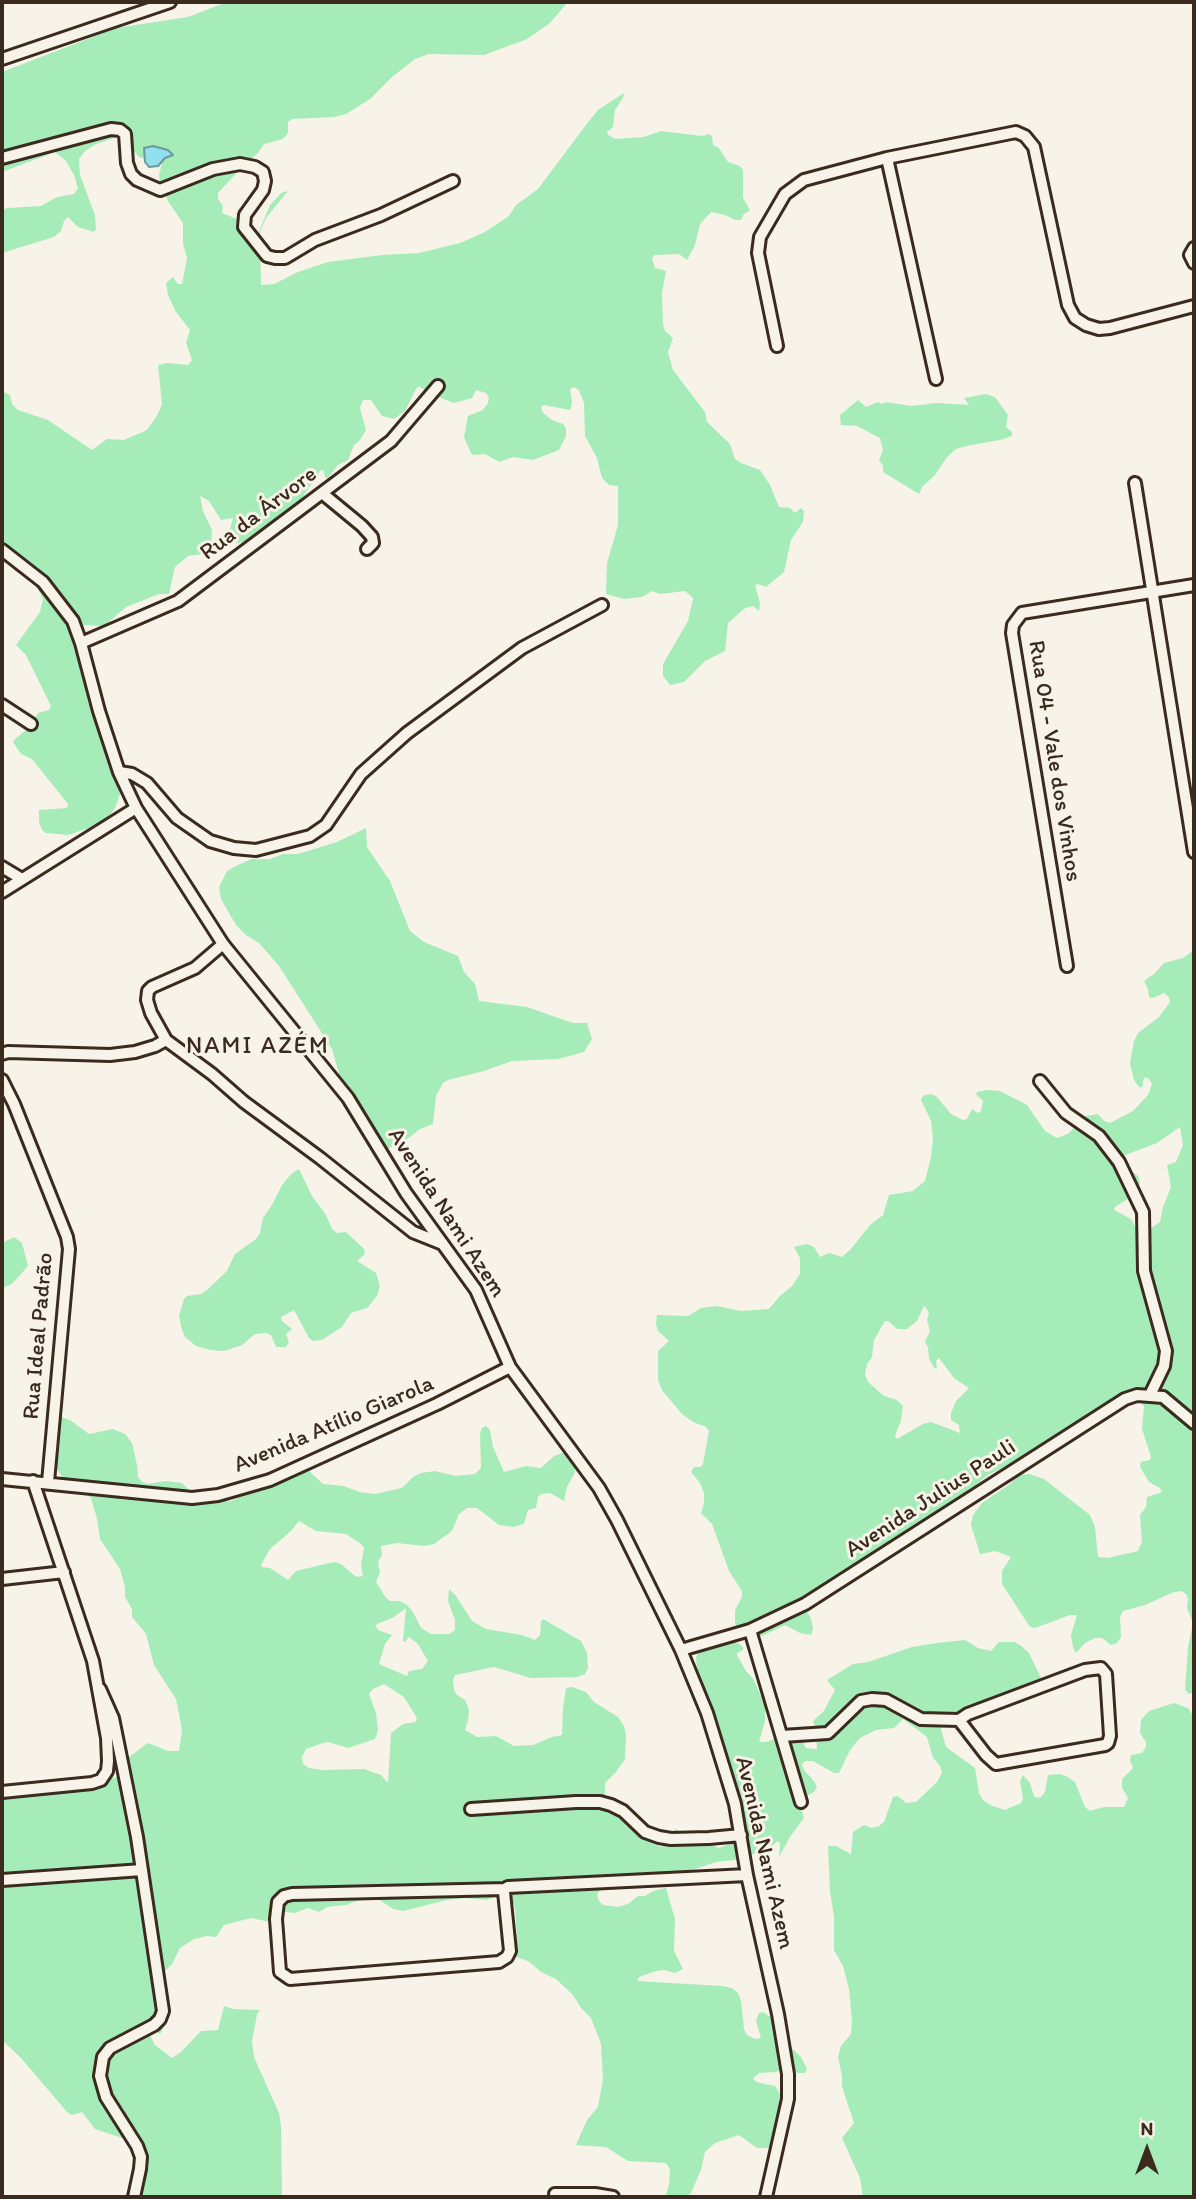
<!DOCTYPE html>
<meta charset="utf-8">
<style>
body{margin:0}
#map{position:relative;width:1196px;height:2199px;overflow:hidden;background:#f7f3e8;font-family:Itim,sans-serif}
canvas{display:block}
.frame{position:absolute;inset:0;border:4px solid #3b2a1e;pointer-events:none}
.north{position:absolute;left:1112px;top:2115px;width:70px;height:70px;-webkit-text-stroke:5px #f7f3e8;paint-order:stroke;rotate:0deg;font-size:19px;font-weight:700;line-height:28px;text-align:center;color:#3b2a1e}
.north::after{content:'';display:block;margin:auto;width:24px;height:32px;background:#3b2a1e;clip-path:polygon(50% 0,100% 100%,50% 72%,0 100%)}
</style>
<div id="map">
<canvas width="1196" height="2199"></canvas>
<div class="frame"></div>
<div class="north">N</div>
</div>
<script>
const context = document.querySelector('canvas').getContext('2d');
context.lineJoin = 'round';
function fillPath(path, color) {
  context.fillStyle = color;
  context.fill(path, 'evenodd');
}
function toPath(rows) {
  const path = new Path2D();
  for (const r of rows) {
    path.moveTo(r[0], r[1]);
    for (let i = 2; i < r.length; i += 2) path.lineTo(r[i], r[i + 1]);
  }
  return path;
}
function trace(path, color, width, dash) {
  context.strokeStyle = color;
  context.lineWidth = width;
  context.lineCap = dash ? 'butt' : 'round';
  context.setLineDash(dash || []);
  context.stroke(path);
}
function drawText(font, color, halo, rows, align = 'center') {
  context.font = font + ' Itim,sans-serif';
  context.lineWidth = 6;
  context.setLineDash([]);
  context.textBaseline = 'middle';
  context.strokeStyle = halo;
  context.fillStyle = color;
  for (const [text, x, y, turn = 0] of rows) {
    context.save();
    context.translate(x, y);
    context.rotate((+turn || 0) * Math.PI / 180);
    context.textAlign = isNaN(turn) ? turn : align;
    if (halo) context.strokeText(text, 0, 0);
    context.fillText(text, 0, 0);
    context.restore();
  }
}
const green = toPath([
 [227,2,568,2,550,23,527,39,484,55,429,54,415,59,392,77,370,99,346,114,334,117,292,119,288,122,288,133,283,139,264,144,258,153,246,163,218,193,218,199,223,206,222,213,237,219,251,237,255,237,258,234,270,205,281,193,288,191,266,218,260,232,261,285,274,284,298,272,328,262,382,255,419,253,460,243,485,232,509,216,516,205,538,189,589,121,598,110,624,93,623,98,615,110,613,127,607,132,608,135,616,139,644,137,661,131,702,136,709,134,712,136,713,145,719,148,728,162,740,166,743,170,743,198,750,210,743,215,741,220,735,220,725,215,711,212,700,224,695,245,687,260,679,254,655,255,652,258,655,268,666,271,662,293,663,324,665,331,673,338,668,352,673,370,705,412,707,422,730,444,735,459,741,463,760,470,770,485,779,507,790,508,795,513,801,508,804,511,803,522,791,540,784,572,766,587,758,584,755,585,760,603,759,611,753,606,745,608,728,623,725,651,705,661,684,682,670,685,663,676,663,664,688,621,693,598,685,591,660,594,652,591,642,597,624,599,606,594,607,563,618,525,618,486,609,485,602,478,597,458,585,436,584,403,579,390,574,387,570,389,572,402,570,410,544,405,541,407,543,413,552,420,563,424,566,428,566,436,559,450,533,460,513,457,499,462,485,454,472,455,464,437,468,416,483,410,488,403,489,398,486,393,476,390,472,398,454,403,428,393,419,386,416,389,405,411,394,419,382,416,371,400,363,400,360,408,366,430,360,440,354,445,348,460,338,465,328,478,325,477,323,470,320,471,298,504,278,521,253,538,239,543,230,541,228,536,233,518,221,520,209,501,200,496,203,511,212,530,211,548,204,554,188,556,175,567,169,594,159,594,126,607,104,626,84,625,73,628,76,645,89,689,91,704,122,788,116,806,108,818,98,825,68,835,46,833,42,830,39,822,39,810,67,808,68,804,32,759,21,754,13,742,16,738,30,727,38,713,49,710,51,706,26,655,16,645,40,612,43,599,36,586,2,555,2,391,10,395,12,404,18,410,48,420,92,450,107,439,124,440,147,430,158,414,162,404,158,365,167,363,188,365,192,360,186,343,190,330,176,312,168,295,166,283,173,277,178,284,182,284,187,258,183,244,183,223,169,203,160,184,159,175,162,164,139,157,132,149,124,137,120,136,96,144,85,151,79,159,80,175,95,215,96,229,94,232,78,227,68,217,64,221,61,231,54,237,2,253,2,211,7,208,41,206,57,197,74,194,78,188,74,175,66,161,55,152,2,172,2,72,116,28,188,17],
 [986,394,995,397,1008,415,1006,427,1012,432,1012,436,1000,440,966,446,956,449,947,457,935,475,922,487,919,494,883,472,883,466,879,460,883,450,880,438,857,426,841,425,840,415,858,400,866,407,878,402,882,404,886,402,911,406,937,403,969,405,964,398],
 [366,828,367,847,390,881,410,931,424,942,458,956,464,972,475,984,479,1001,527,1007,573,1023,587,1023,592,1039,584,1052,558,1059,512,1061,484,1071,448,1080,443,1083,436,1096,433,1124,420,1129,407,1139,385,1150,339,1089,339,1074,332,1049,279,966,259,943,246,935,236,925,221,899,219,887,227,871,240,864,252,859,270,859,283,854,298,854,337,842],
 [1194,950,1194,1692,1189,1694,1185,1690,1188,1647,1193,1623,1187,1608,1188,1599,1186,1594,1181,1591,1174,1592,1145,1605,1123,1611,1120,1617,1121,1637,1117,1643,1111,1645,1102,1638,1095,1638,1085,1643,1076,1653,1073,1647,1071,1635,1077,1615,1070,1615,1035,1628,1030,1627,1002,1584,1002,1571,1011,1557,995,1551,980,1554,971,1525,973,1515,982,1503,1010,1484,1018,1475,1029,1474,1044,1479,1090,1515,1095,1527,1098,1557,1108,1558,1138,1551,1142,1542,1140,1515,1146,1507,1147,1497,1162,1492,1160,1488,1149,1482,1140,1467,1141,1462,1150,1460,1151,1457,1142,1429,1144,1406,1136,1397,1102,1406,1010,1464,988,1475,959,1499,931,1516,859,1565,806,1594,801,1609,808,1613,811,1619,813,1629,811,1635,800,1633,785,1625,762,1636,745,1635,739,1631,735,1623,735,1610,742,1597,742,1591,729,1571,712,1524,701,1513,704,1503,704,1493,700,1483,691,1472,694,1467,701,1467,703,1464,709,1431,706,1427,693,1422,682,1414,662,1390,658,1380,658,1351,669,1341,658,1331,656,1324,657,1315,688,1316,701,1308,716,1306,741,1311,769,1309,780,1296,792,1286,800,1274,800,1258,794,1247,807,1244,814,1247,820,1257,829,1253,842,1257,851,1249,870,1225,883,1215,889,1195,913,1191,925,1181,931,1157,933,1138,931,1121,921,1100,923,1096,930,1094,936,1096,951,1114,963,1120,967,1119,972,1109,978,1113,981,1111,983,1101,976,1094,977,1092,987,1090,1000,1091,1027,1105,1045,1131,1057,1138,1068,1134,1086,1116,1098,1114,1104,1121,1110,1123,1133,1111,1148,1095,1152,1084,1149,1079,1145,1077,1143,1080,1143,1086,1140,1088,1134,1080,1130,1063,1134,1041,1138,1033,1159,1017,1170,1002,1169,997,1164,993,1153,998,1149,997,1148,989,1144,981,1155,973,1164,963,1183,958],
 [1180,1127,1183,1145,1176,1162,1167,1165,1171,1187,1163,1207,1160,1222,1140,1236,1131,1219,1114,1210,1115,1207,1134,1195,1140,1183,1138,1176,1122,1164,1120,1157,1157,1143],
 [924,1306,929,1312,927,1320,930,1331,925,1342,928,1347,929,1359,934,1368,937,1369,936,1361,939,1358,954,1378,969,1388,956,1401,951,1413,951,1420,959,1425,960,1433,931,1422,923,1424,897,1439,895,1436,901,1420,903,1406,897,1400,884,1396,868,1382,865,1374,867,1364,872,1357,874,1340,885,1321,888,1321,897,1329,907,1329,917,1321],
 [299,1169,312,1196,326,1215,332,1229,337,1233,346,1232,364,1249,365,1254,357,1261,376,1273,380,1286,377,1296,367,1308,351,1313,342,1327,322,1340,313,1341,309,1338,294,1310,281,1317,282,1321,292,1329,286,1334,289,1342,286,1347,276,1347,271,1335,266,1333,255,1334,242,1345,224,1351,210,1350,196,1346,185,1337,182,1330,179,1316,184,1299,187,1296,201,1294,206,1291,227,1271,235,1254,256,1239,260,1233,263,1218,272,1205,282,1185,292,1173],
 [14,1237,22,1243,28,1266,12,1284,2,1288,2,1243],
 [52,1394,58,1416,70,1420,89,1434,113,1429,125,1434,132,1443,137,1465,138,1477,142,1482,148,1484,165,1481,182,1483,196,1497,209,1500,231,1501,299,1469,309,1471,323,1484,343,1486,360,1492,375,1494,402,1488,413,1477,421,1473,435,1471,456,1476,475,1474,481,1468,480,1434,482,1428,486,1426,490,1430,493,1447,504,1472,526,1466,541,1468,554,1456,565,1452,570,1453,574,1461,575,1472,567,1487,564,1501,550,1493,541,1494,538,1497,536,1508,528,1510,524,1524,513,1527,499,1525,477,1508,467,1508,459,1514,452,1531,434,1544,424,1546,397,1543,381,1546,382,1555,378,1562,380,1572,376,1582,386,1598,390,1601,400,1601,407,1605,413,1612,421,1628,431,1634,449,1634,455,1630,455,1620,448,1601,449,1589,456,1596,472,1621,486,1629,522,1635,535,1640,540,1635,541,1621,543,1619,581,1641,587,1653,588,1668,585,1674,577,1677,531,1678,494,1667,455,1675,453,1680,454,1690,457,1695,465,1700,469,1710,468,1720,465,1730,477,1737,496,1736,514,1746,533,1745,552,1737,562,1735,563,1708,566,1688,572,1687,586,1692,594,1702,618,1717,624,1726,626,1735,625,1759,616,1772,605,1783,605,1807,624,1818,638,1835,660,1847,666,1845,675,1829,719,1848,732,1843,739,1829,715,1732,697,1668,696,1657,700,1649,725,1642,738,1643,743,1647,743,1650,737,1653,737,1655,746,1671,754,1680,765,1705,765,1721,759,1742,767,1742,776,1738,781,1731,801,1739,806,1748,817,1749,816,1730,813,1721,824,1711,835,1690,827,1680,853,1664,868,1662,912,1647,937,1643,965,1640,978,1648,991,1651,999,1642,1014,1642,1020,1645,1029,1653,1041,1678,1040,1690,1038,1694,1017,1699,1002,1707,977,1707,952,1719,939,1722,946,1747,975,1768,979,1793,983,1800,990,1805,1005,1810,1021,1803,1023,1799,1020,1781,1023,1775,1030,1783,1034,1796,1037,1798,1041,1797,1045,1792,1048,1775,1059,1774,1066,1776,1075,1782,1085,1807,1090,1811,1104,1807,1124,1807,1128,1798,1122,1788,1122,1779,1133,1768,1130,1760,1131,1755,1142,1753,1146,1747,1146,1742,1140,1733,1141,1720,1149,1711,1174,1703,1188,1708,1194,1717,1194,2197,863,2197,860,2178,842,2138,854,2123,842,2087,842,2076,838,2057,841,2046,851,2034,852,2021,849,1989,843,1966,834,1950,834,1917,830,1891,828,1846,836,1846,851,1854,853,1832,864,1825,872,1828,879,1826,884,1822,893,1797,898,1796,906,1803,916,1802,937,1782,942,1773,940,1766,933,1758,927,1737,903,1719,894,1728,876,1730,860,1738,850,1750,839,1773,834,1773,813,1761,805,1761,802,1765,804,1770,814,1781,817,1787,814,1792,802,1798,800,1805,804,1818,790,1837,779,1857,780,1844,778,1841,766,1850,735,1860,716,1862,686,1872,676,1878,630,1886,606,1886,600,1890,597,1895,599,1901,603,1905,618,1907,628,1904,638,1896,645,1896,653,1891,666,1888,675,1919,674,1951,683,1969,675,1973,664,1970,656,1971,639,1977,637,1981,722,1986,732,1988,738,1993,741,2001,744,2029,747,2035,755,2039,761,2038,756,2021,759,2013,763,2012,772,2018,785,2042,801,2057,807,2069,805,2073,798,2073,787,2066,776,2072,759,2073,753,2078,756,2082,775,2086,780,2094,779,2125,770,2148,757,2148,739,2135,715,2143,705,2152,701,2170,691,2193,686,2197,665,2197,669,2185,670,2169,666,2163,628,2161,606,2147,576,2145,587,2120,598,2107,603,2079,601,2044,591,2018,581,2008,573,1995,556,1979,541,1972,528,1961,513,1956,517,1933,515,1908,512,1900,505,1894,486,1900,465,1898,447,1900,403,1911,393,1909,377,1898,368,1897,346,1905,327,1907,319,1912,308,1908,295,1913,275,1911,275,1923,251,1918,224,1925,216,1937,207,1936,194,1939,180,1948,172,1964,164,1972,163,2029,160,2034,154,2030,149,2033,155,2045,172,2058,181,2052,201,2031,218,2030,224,2006,233,2009,260,2010,257,2014,252,2042,254,2057,279,2113,281,2126,282,2197,126,2197,134,2168,134,2151,132,2145,125,2139,95,2129,82,2112,72,2115,67,2112,21,2058,2,2040,2,1794,63,1784,93,1774,115,1778,119,1774,121,1759,129,1757,148,1743,168,1751,179,1751,182,1730,176,1699,154,1665,146,1634,132,1617,132,1609,125,1597,125,1587,120,1569,100,1539,97,1519,91,1498,63,1478,54,1464,51,1435,46,1414,47,1403],
 [299,1521,316,1531,346,1534,361,1544,364,1548,361,1565,363,1575,360,1577,355,1576,341,1564,334,1562,296,1571,288,1580,270,1568,262,1567,261,1565,270,1549,291,1531],
 [406,1608,403,1641,405,1642,409,1637,418,1644,428,1661,422,1669,409,1671,407,1676,379,1664,385,1644,392,1635,378,1630,375,1625,394,1617],
 [384,1684,404,1697,417,1718,415,1722,403,1724,391,1733,388,1783,381,1775,364,1769,323,1770,309,1768,303,1764,302,1757,306,1749,323,1743,328,1742,348,1748,375,1739,378,1730,376,1713,369,1694,373,1689]
]);
const water = toPath([
 [153,146,168,150,173,155,165,158,158,166,149,167,145,162,144,148,153,146]
]);
const minor = toPath([
 [2,59,170,2],
 [2,158,111,129,120,130,125,134,127,163,131,174,137,180,160,190,213,169,240,164,255,167,263,172,265,181,263,190,245,215,244,227,267,256,275,258,285,258,315,240,381,215,453,181],
 [887,158,936,379],
 [1194,248,1190,255,1194,263],
 [777,346,758,253,760,237,785,194,804,180,887,158,1016,132,1025,136,1034,147,1068,305,1075,318,1086,325,1099,329,1110,328,1194,306],
 [1135,483,1194,852],
 [322,493,362,526,372,537,373,543,367,549],
 [2,550,43,582,73,621,81,643,99,711,119,772,136,808,223,944,348,1098,406,1193,476,1290,510,1367,599,1488,617,1520,681,1650,707,1713,735,1804,747,1875,778,2014,788,2074,788,2099,766,2197],
 [81,643,178,601,391,441,438,386],
 [2,705,31,724],
 [119,772,132,774,147,783,177,818,210,841,234,848,256,850,310,836,326,825,361,774,407,733,522,648,602,605],
 [2,867,22,879],
 [2,892,136,808],
 [1067,966,1012,633,1013,625,1022,613,1194,585],
 [166,1040,212,1074,244,1102,320,1158,413,1232,443,1244],
 [2,1054,8,1052,110,1055,135,1052,155,1046,166,1040,151,1013,147,1000,148,991,152,987,195,968,223,944],
 [2,1080,14,1104,67,1237,69,1249,48,1482],
 [1040,1081,1066,1113,1099,1136,1119,1162,1143,1212,1144,1271,1166,1351,1164,1366,1150,1395],
 [2,1479,192,1498,218,1495,270,1480,437,1404,510,1367],
 [2,1579,64,1572],
 [750,1630,801,1802],
 [681,1650,750,1630,805,1604,1125,1399,1137,1395,1163,1397,1194,1423],
 [100,1689,113,1718,137,1837,163,2011,160,2019,154,2025,110,2048,103,2057,100,2076,106,2097,137,2146,141,2157,140,2169,134,2197],
 [782,1736,828,1733,861,1701,872,1699,886,1700,921,1719,959,1720,968,1714,1085,1670,1101,1668,1106,1674,1110,1736,1108,1743,1105,1745,996,1764,986,1755,959,1720],
 [2,1792,92,1783,101,1780,107,1771,108,1761,107,1738,93,1661,33,1481],
 [471,1809,576,1802,600,1802,611,1805,623,1811,645,1832,659,1837,671,1839,709,1838,741,1835],
 [2,1880,142,1870],
 [505,1889,292,1894,284,1896,278,1902,276,1919,280,1972,290,1979,499,1962,507,1957,510,1951,504,1892,505,1889,508,1887,747,1875],
 [555,2194,595,2194,613,2197]
]);
const streetNames = [
 ["Rua da Árvore",259,514,-37],
 ["Rua 04 - Vale dos Vinhos",1054,761,81],
 ["Avenida Nami Azem",446,1213,57],
 ["Rua Ideal Padrão",39,1336,-85],
 ["Avenida Atílio Giarola",334,1425,-23],
 ["Avenida Julius Pauli",931,1499,-33],
 ["Avenida Nami Azem",764,1853,77]
];
const neighbourhoodNames = [
 ["NAMI AZÉM",258,1047]
];
fillPath(green, '#a6ecb8');
fillPath(water, '#90e0ed');
trace(water, '#6e979a', 2);
trace(minor, '#3b2a1e', 16);
trace(minor, '#f7f3e8', 10);
drawText('23px', '#3b2a1e', '#f7f3e8', streetNames);
context.letterSpacing = '2px';
drawText('24px', '#3b2a1e', '#f7f3e8', neighbourhoodNames);
context.letterSpacing = '0px';
</script>
